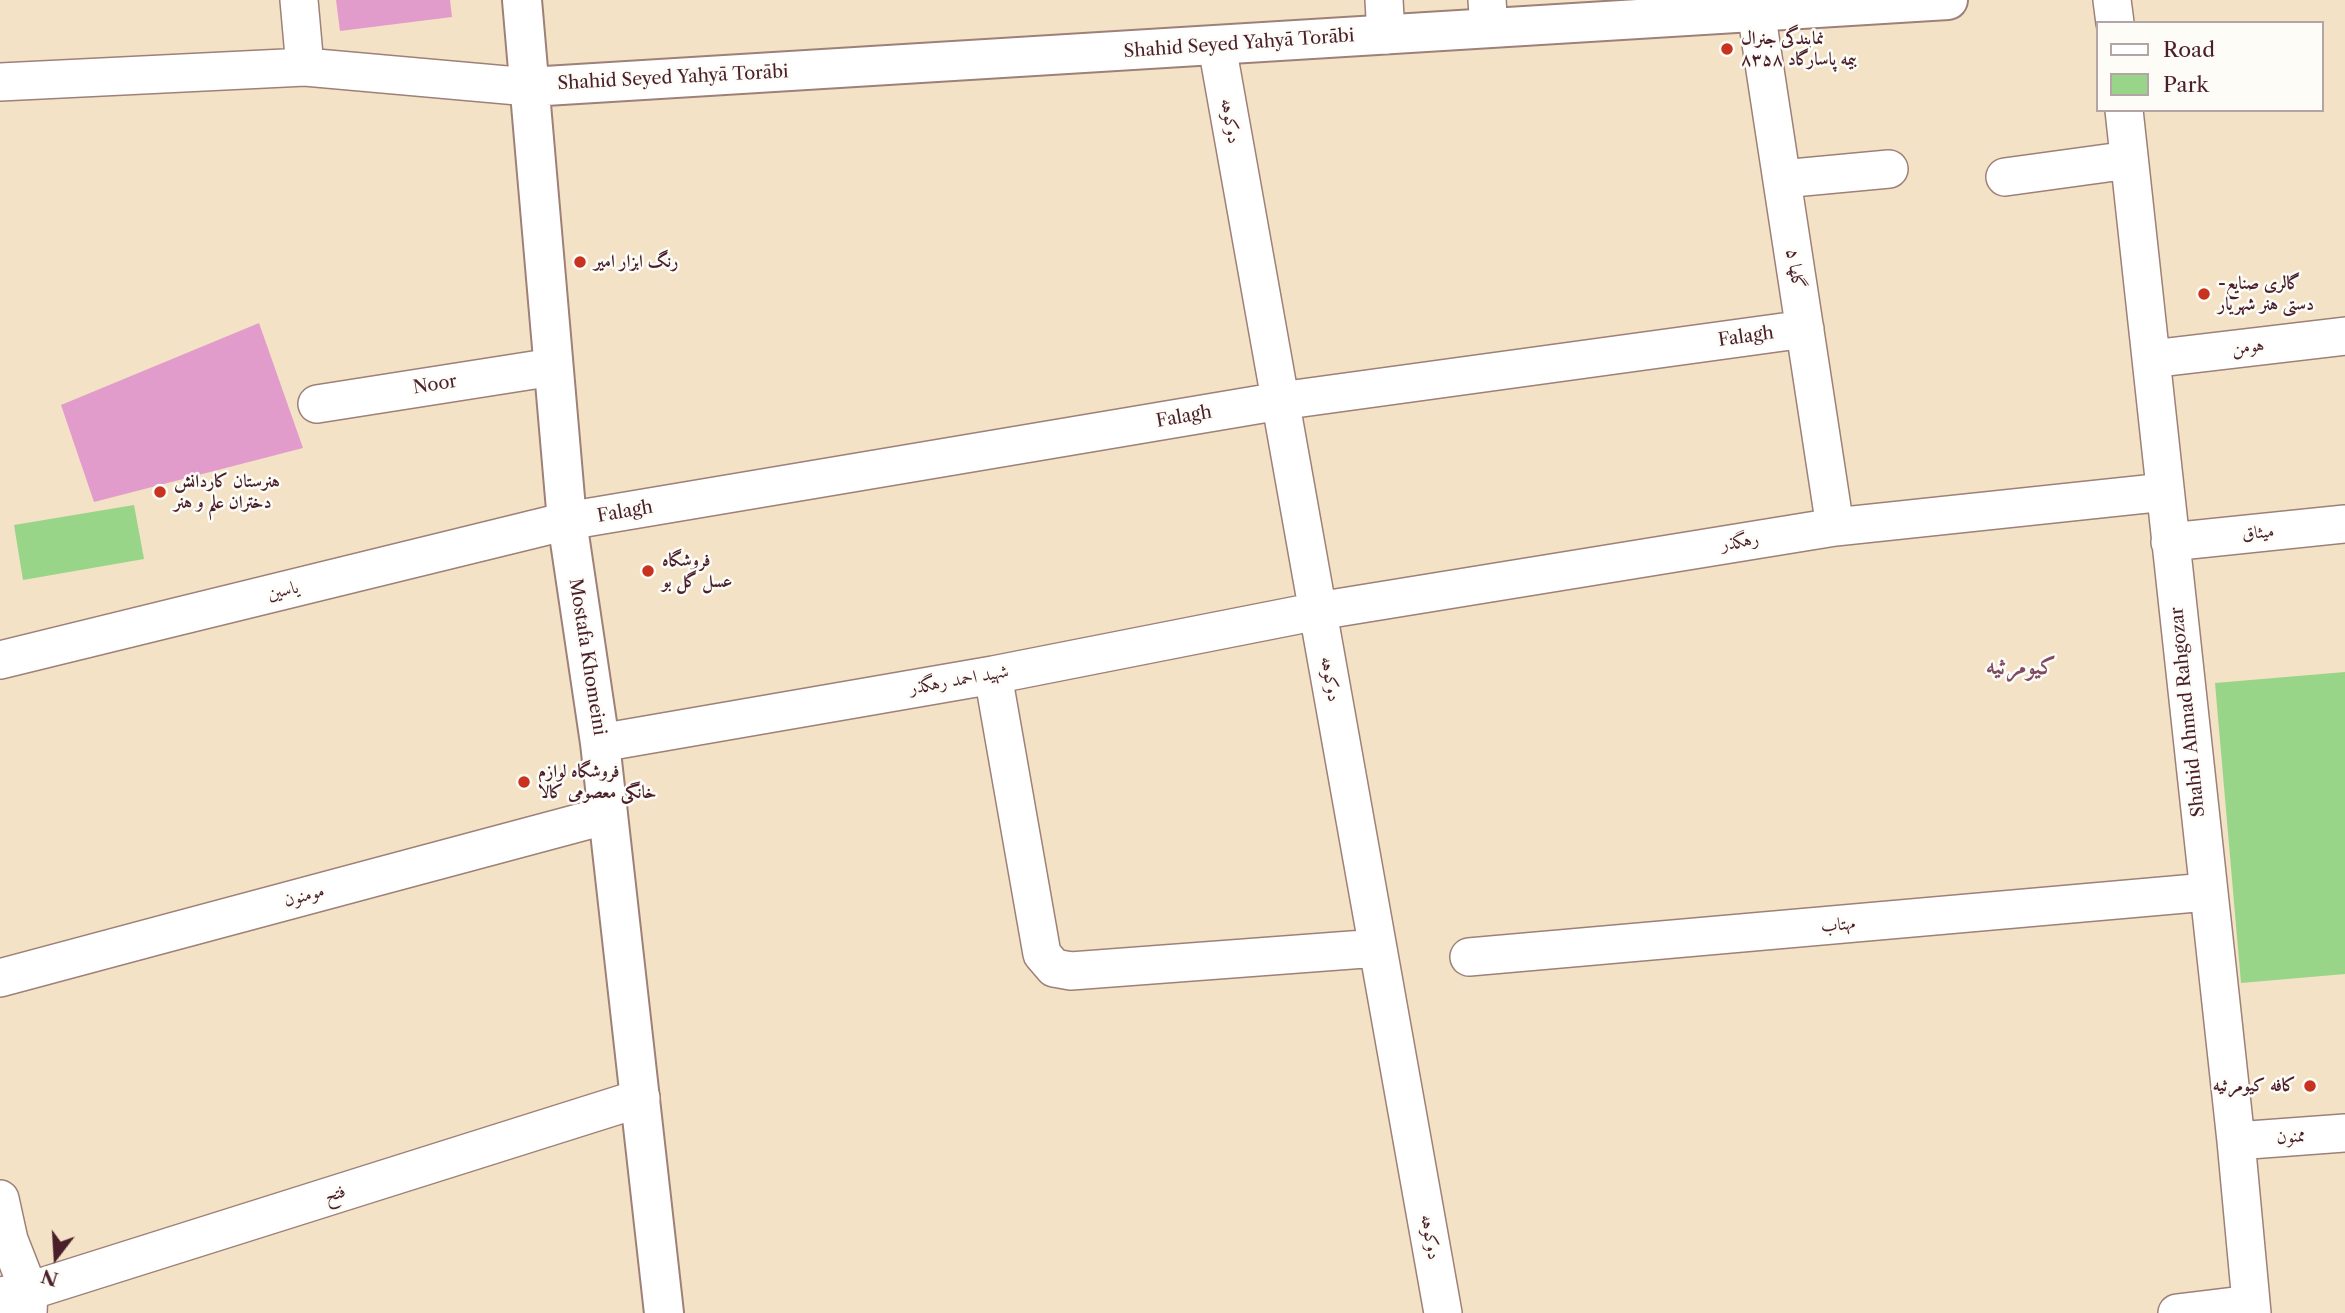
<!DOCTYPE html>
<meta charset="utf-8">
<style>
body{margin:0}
#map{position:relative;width:2345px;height:1313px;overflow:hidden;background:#f3e2c5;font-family:"Libre Caslon Text",serif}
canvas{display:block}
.legend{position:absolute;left:2096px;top:21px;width:228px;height:91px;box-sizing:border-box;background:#fdfcf7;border:2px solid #b5a4a5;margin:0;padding:9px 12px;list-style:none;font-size:21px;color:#4a1f2b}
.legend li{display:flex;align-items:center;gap:14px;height:35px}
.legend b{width:35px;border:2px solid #b5a4a5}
.north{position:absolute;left:21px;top:1222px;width:70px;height:70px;-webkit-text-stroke:5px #fdfcf7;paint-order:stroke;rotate:197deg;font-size:19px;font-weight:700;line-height:28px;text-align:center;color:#4a1f2b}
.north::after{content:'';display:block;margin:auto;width:24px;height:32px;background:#4a1f2b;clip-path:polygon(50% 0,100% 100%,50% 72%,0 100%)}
</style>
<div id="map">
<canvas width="2345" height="1313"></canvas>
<ul class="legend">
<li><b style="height:9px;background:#fff"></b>Road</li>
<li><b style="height:19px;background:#99d589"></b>Park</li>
</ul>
<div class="north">N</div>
</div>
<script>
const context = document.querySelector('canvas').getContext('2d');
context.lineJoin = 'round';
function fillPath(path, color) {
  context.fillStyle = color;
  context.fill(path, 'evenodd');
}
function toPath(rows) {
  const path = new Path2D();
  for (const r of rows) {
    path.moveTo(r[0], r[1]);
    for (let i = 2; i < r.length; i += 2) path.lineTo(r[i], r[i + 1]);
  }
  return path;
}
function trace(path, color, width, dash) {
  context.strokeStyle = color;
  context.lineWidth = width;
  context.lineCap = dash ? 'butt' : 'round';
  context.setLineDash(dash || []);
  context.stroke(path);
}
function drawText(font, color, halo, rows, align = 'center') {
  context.font = font + ' "Libre Caslon Text",Amiri,serif';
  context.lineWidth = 5;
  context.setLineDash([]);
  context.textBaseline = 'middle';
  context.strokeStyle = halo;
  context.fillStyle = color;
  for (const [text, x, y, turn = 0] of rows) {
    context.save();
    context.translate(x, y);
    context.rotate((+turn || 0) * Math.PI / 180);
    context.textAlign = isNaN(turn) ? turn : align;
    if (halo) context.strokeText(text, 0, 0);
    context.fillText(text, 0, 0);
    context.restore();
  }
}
const green = toPath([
 [134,505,144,559,23,580,14,525],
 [2345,672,2345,974,2241,983,2215,683]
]);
const building = toPath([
 [336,0,450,0,452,17,340,31],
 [259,323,303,448,94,502,61,405]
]);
const street = toPath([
 [299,0,305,67],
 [1384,0,1386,35],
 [1487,0,1489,28],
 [2112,0,2115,23],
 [1756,11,1835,527],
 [1217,46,1443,1313],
 [0,82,305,67,529,87],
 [2124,110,2236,1141,2252,1313],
 [2005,177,2129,160],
 [1782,179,1889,169],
 [2151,359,2345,336],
 [317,404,553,367],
 [2170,542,2345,524],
 [0,660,567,521,1280,401,1805,329],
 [993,675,1042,954,1054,968,1071,971,1378,948],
 [600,743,993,675,1318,611,1835,527,2165,492],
 [1469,957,2207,892],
 [0,978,608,815],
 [2236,1141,2345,1133],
 [0,1199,9,1240,29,1291,28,1313],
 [0,1296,29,1291,641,1098],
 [2177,1313,2251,1304]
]);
const secondary = toPath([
 [522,0,567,521,600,743,664,1313],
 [529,87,1948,0]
]);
const markers = [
 [1727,49,7,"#c8321e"],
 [580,262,7,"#c8321e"],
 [2204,294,7,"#c8321e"],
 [160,492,7,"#c8321e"],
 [648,571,7,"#c8321e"],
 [524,782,7,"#c8321e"],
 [2310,1086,7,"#c8321e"]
];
const poiNames = [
 ["نمایندگی جنرال",1741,39],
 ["بیمه پاسارگاد ۸۳۵۸",1741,60],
 ["رنگ ابزار امیر",594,262],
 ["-گالری صنایع",2218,284],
 ["دستی هنر شهریار",2218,305],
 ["هنرستان کاردانش",174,482],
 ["دختران علم و هنر",174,503],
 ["فروشگاه",662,561],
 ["عسل گل بو",662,582],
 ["فروشگاه لوازم",538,772],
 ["خانگی معصومی کالا",538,793],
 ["کافه کیومرثیه",2296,1086,"right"]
];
const streetNames = [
 ["Shahid Seyed Yahyā Torābi",1239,44,-4],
 ["Shahid Seyed Yahyā Torābi",673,78,-3],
 ["دوکوهه",1230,121,80],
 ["گلها ۵",1795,269,81],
 ["Falagh",1746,337,-8],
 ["هومن",2248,347,-7],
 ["Noor",435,385,-9],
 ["Falagh",1184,417,-10],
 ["Falagh",625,512,-10],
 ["میثاق",2258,533,-6],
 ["رهگذر",1740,542,-9],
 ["یاسین",283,591,-14],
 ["Mostafa Khomeini",587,657,81],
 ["دوکوهه",1330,679,80],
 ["شهید احمد رهگذر",959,680,-10],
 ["Shahid Ahmad Rahgozar",2188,712,-96],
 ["مومنون",304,896,-15],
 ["مهتاب",1838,925,-5],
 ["ممنون",2291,1137,-4],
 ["فتح",335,1194,-17],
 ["دوکوهه",1430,1237,80]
];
const districtNames = [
 ["کیومرثیه",2021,667]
];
fillPath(green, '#99d589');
fillPath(building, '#e29ccc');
trace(street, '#9e8078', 40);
trace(secondary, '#9e8078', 42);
trace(street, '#fff', 37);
trace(secondary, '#fff', 38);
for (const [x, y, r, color] of markers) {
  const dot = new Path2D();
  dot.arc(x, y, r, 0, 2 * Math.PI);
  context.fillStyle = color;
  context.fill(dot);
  trace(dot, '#fdfcf7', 2.5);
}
drawText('bold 18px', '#4a1f2b', '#fdfcf7', poiNames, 'left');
drawText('18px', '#4a1f2b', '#fdfcf7', streetNames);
drawText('bold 24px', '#7f4b63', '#fdfcf7', districtNames);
</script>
